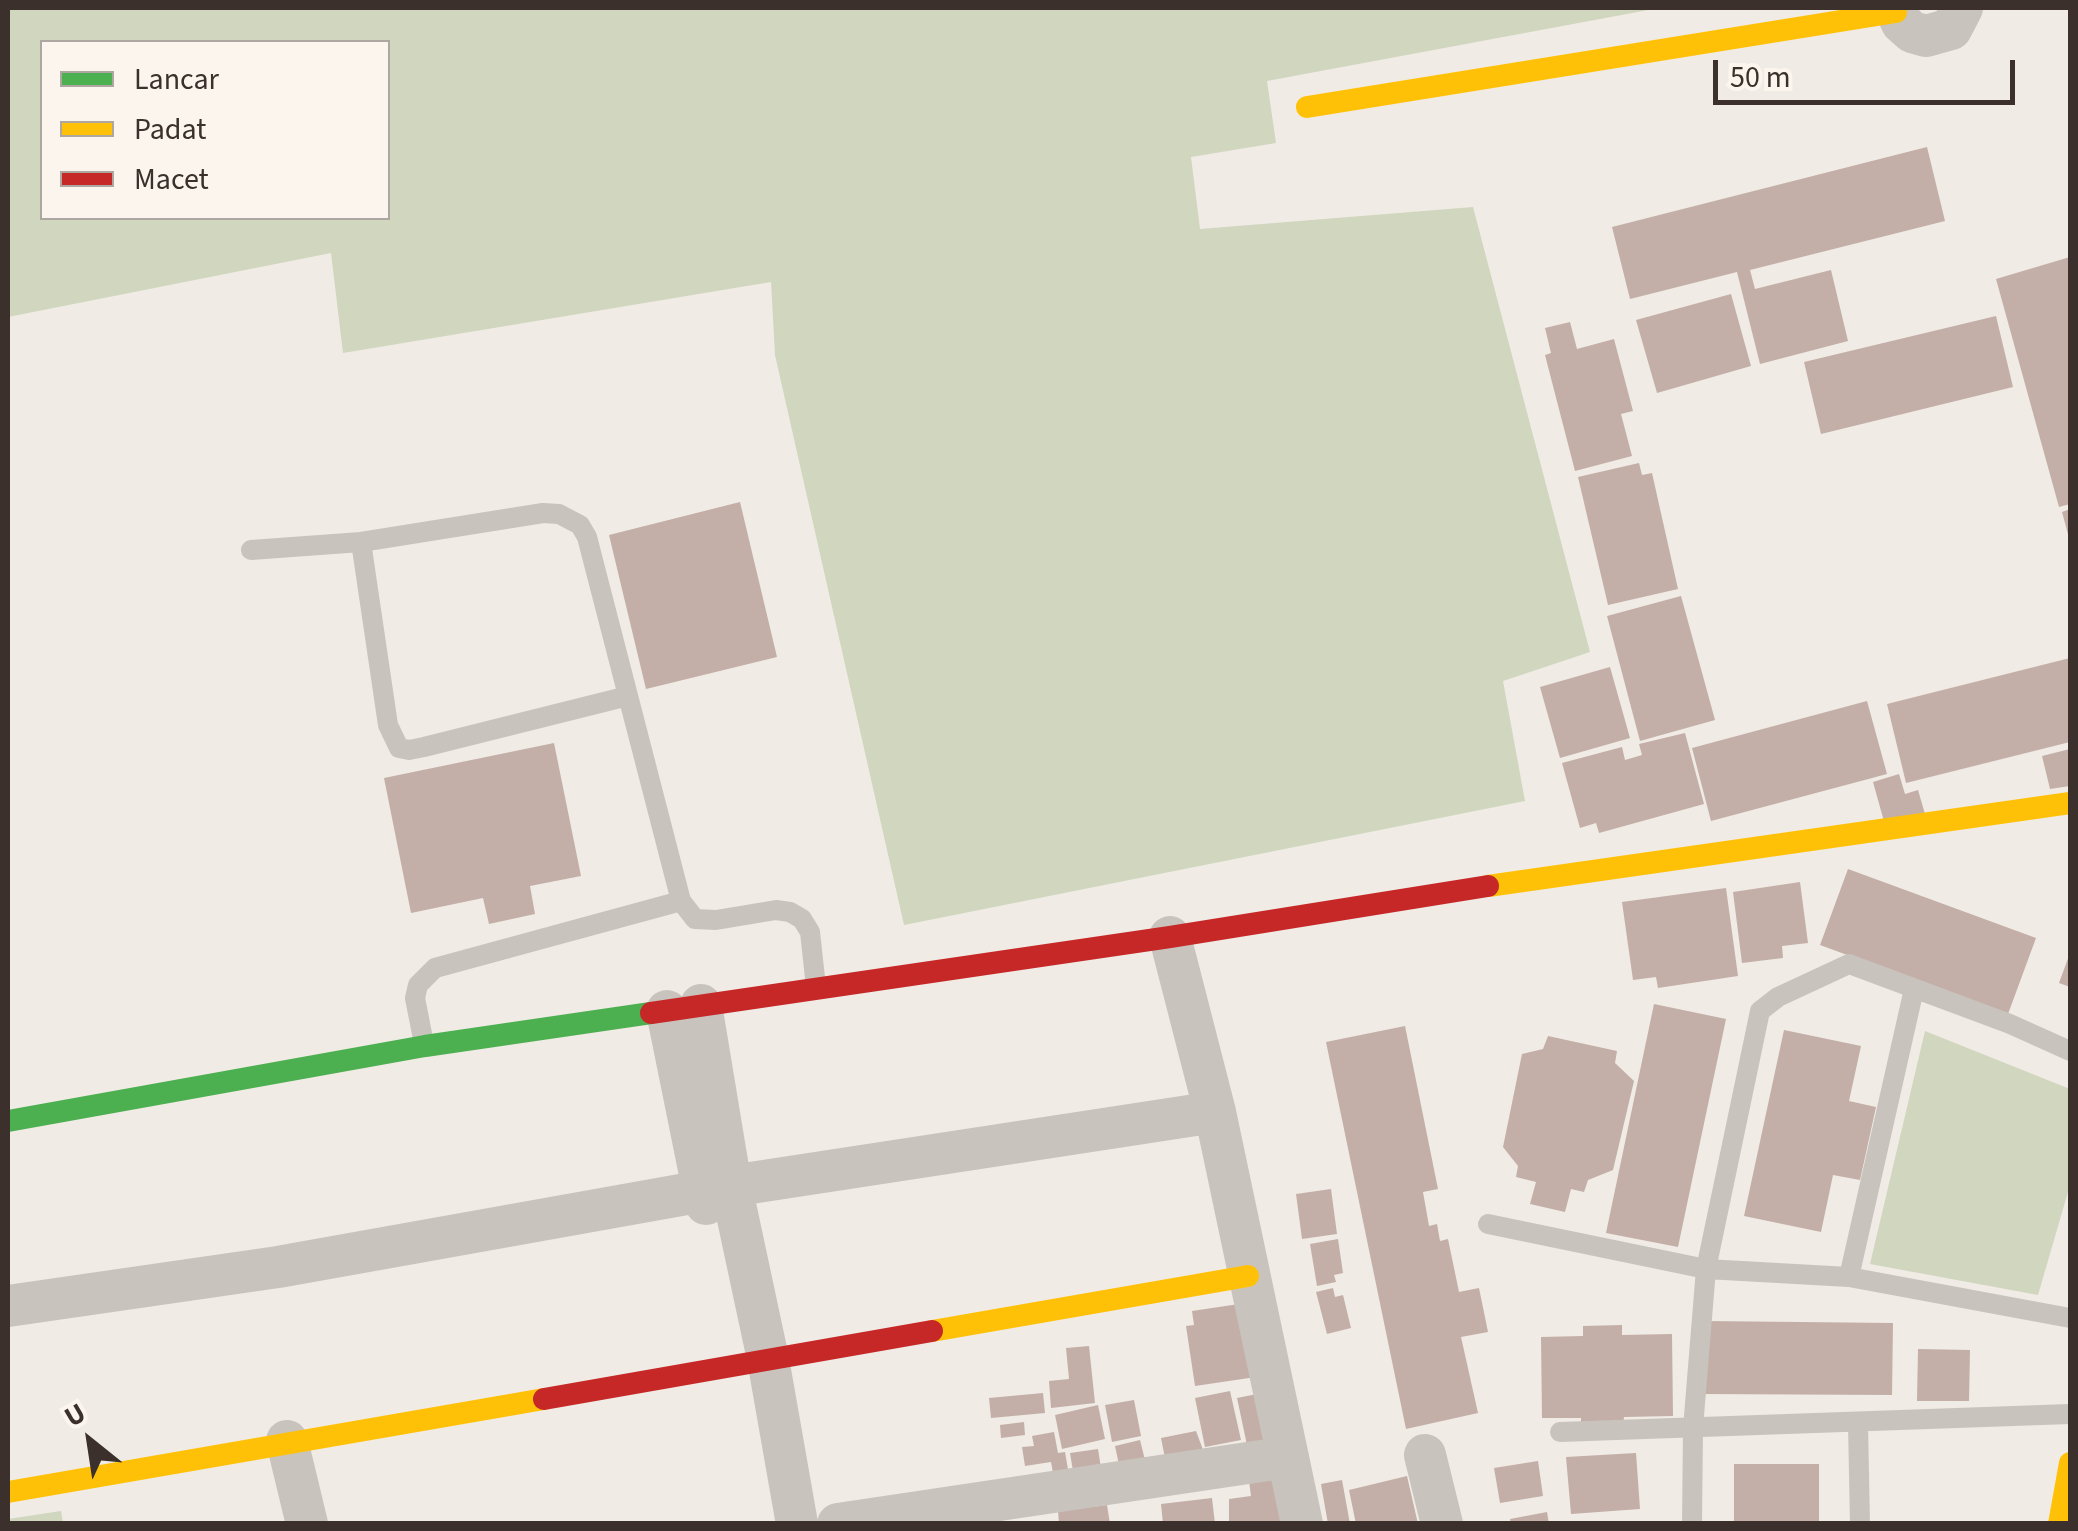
<!DOCTYPE html>
<style>
body{margin:0}
#map{position:relative;width:2078px;height:1531px;overflow:hidden;background:#f0ebe5;font-family:"Source Sans 3",sans-serif}
canvas{display:block}
.frame{position:absolute;inset:0;border:10px solid #3b302b;pointer-events:none}
.legend{position:absolute;left:40px;top:40px;width:350px;height:180px;box-sizing:border-box;background:#fbf5ee;border:2px solid #aea6a0;margin:0;padding:12px 18px;list-style:none;font-size:30px;color:#3b302b}
.legend li{display:flex;align-items:center;gap:20px;height:50px}
.legend b{width:50px;border:2px solid #aea6a0}
.north{position:absolute;left:40px;top:1391px;width:100px;height:100px;-webkit-text-stroke:8px #fbf5ee;paint-order:stroke;rotate:330deg;font-size:28px;font-weight:700;line-height:40px;text-align:center;color:#3b302b}
.north::after{content:'';display:block;margin:auto;width:35px;height:45px;background:#3b302b;clip-path:polygon(50% 0,100% 100%,50% 72%,0 100%)}
.scale{position:absolute;left:1713px;top:60px;width:302px;height:45px;box-sizing:border-box;border:5px solid #3b302b;border-top:0;padding-left:12px;font-size:30px;line-height:35px;white-space:nowrap;color:#3b302b;-webkit-text-stroke:8px #fbf5ee;paint-order:stroke}
</style>
<div id="map">
<canvas width="2078" height="1531"></canvas>
<div class="frame"></div>
<ul class="legend">
<li><b style="height:12px;background:#4caf50"></b>Lancar</li>
<li><b style="height:12px;background:#ffc107"></b>Padat</li>
<li><b style="height:12px;background:#c62828"></b>Macet</li>
</ul>
<div class="north">U</div>
<div class="scale">50 m</div>
</div>
<script>
const context = document.querySelector('canvas').getContext('2d');
context.lineJoin = 'round';
function fillPath(path, color) {
  context.fillStyle = color;
  context.fill(path, 'evenodd');
}
function toPath(rows) {
  const path = new Path2D();
  for (const r of rows) {
    path.moveTo(r[0], r[1]);
    for (let i = 2; i < r.length; i += 2) path.lineTo(r[i], r[i + 1]);
  }
  return path;
}
function trace(path, color, width, dash) {
  context.strokeStyle = color;
  context.lineWidth = width;
  context.lineCap = dash ? 'butt' : 'round';
  context.setLineDash(dash || []);
  context.stroke(path);
}
const green = toPath([
 [8,8,1659,8,1267,81,1276,143,1191,157,1200,229,1473,207,1590,652,1503,681,1525,801,904,925,775,355,771,282,343,353,331,253,8,317],
 [42,42,388,42,388,218,42,218],
 [1925,1031,2070,1089,2070,1185,2038,1295,1870,1264],
 [61,1511,63,1523,8,1523,8,1519]
]);
const building = toPath([
 [1927,147,1945,221,1750,270,1755,289,1831,270,1848,341,1760,364,1737,272,1630,299,1612,227],
 [2070,257,2070,504,2059,507,1996,279],
 [1731,294,1751,366,1657,393,1636,320],
 [1996,316,2013,387,1821,434,1804,362],
 [1570,322,1577,349,1614,339,1633,411,1621,414,1632,456,1575,471,1545,355,1551,353,1545,328],
 [1639,463,1642,475,1652,473,1678,589,1608,605,1578,477],
 [740,502,777,657,646,689,609,535],
 [2070,509,2070,538,2069,538,2062,512],
 [1681,596,1715,720,1640,741,1607,616],
 [2070,658,2070,742,1906,783,1887,704],
 [1610,667,1630,738,1560,758,1540,687],
 [1867,701,1887,774,1711,821,1692,748],
 [1685,733,1704,804,1599,833,1596,823,1580,828,1562,763,1622,747,1625,760,1642,755,1639,744],
 [554,743,581,876,530,886,535,914,489,924,483,898,411,913,384,778],
 [2070,749,2070,786,2050,789,2042,756],
 [1899,774,1905,794,1918,790,1925,814,1885,825,1873,782],
 [1848,869,2036,938,2008,1014,1820,945],
 [1800,882,1808,943,1782,946,1783,958,1742,963,1733,892],
 [1726,888,1738,976,1658,988,1656,977,1633,980,1622,902],
 [2070,953,2070,987,2059,983],
 [1654,1004,1726,1019,1678,1247,1606,1233],
 [1405,1026,1438,1189,1423,1192,1429,1226,1437,1224,1440,1241,1448,1239,1459,1292,1479,1288,1488,1332,1461,1337,1478,1413,1406,1429,1326,1042],
 [1784,1030,1861,1046,1849,1101,1876,1107,1860,1180,1833,1175,1821,1232,1744,1216],
 [1548,1036,1617,1051,1615,1063,1634,1081,1613,1170,1588,1180,1584,1192,1571,1189,1565,1212,1530,1204,1536,1182,1516,1177,1518,1166,1503,1147,1522,1054,1543,1049],
 [1331,1189,1337,1234,1302,1239,1296,1194],
 [1338,1239,1343,1273,1334,1275,1336,1282,1317,1286,1310,1244],
 [1333,1288,1335,1297,1343,1295,1351,1328,1327,1334,1316,1292],
 [1239,1304,1256,1377,1195,1386,1186,1326,1194,1325,1192,1311],
 [1705,1321,1893,1323,1892,1395,1704,1394],
 [1622,1325,1622,1335,1672,1334,1673,1416,1624,1417,1623,1425,1581,1426,1581,1418,1542,1418,1541,1337,1583,1336,1583,1326],
 [1089,1346,1095,1403,1051,1408,1049,1381,1069,1379,1066,1348],
 [1918,1349,1970,1350,1969,1401,1917,1401],
 [1230,1391,1241,1440,1205,1447,1195,1398],
 [1043,1393,1045,1413,991,1418,989,1398],
 [1257,1394,1269,1455,1247,1445,1237,1398],
 [1134,1400,1141,1436,1112,1442,1105,1405],
 [1098,1405,1105,1439,1062,1449,1055,1415],
 [1024,1422,1025,1435,1001,1438,1000,1425],
 [1196,1431,1209,1466,1168,1473,1161,1438],
 [1054,1432,1058,1453,1065,1452,1071,1487,1056,1490,1051,1462,1025,1466,1022,1447,1034,1446,1032,1436],
 [1140,1440,1148,1472,1122,1479,1115,1446],
 [1098,1449,1101,1468,1073,1471,1070,1453],
 [1636,1453,1640,1509,1571,1514,1566,1457],
 [1538,1461,1543,1496,1500,1503,1494,1468],
 [1734,1464,1819,1464,1819,1524,1734,1524],
 [1407,1476,1418,1524,1356,1524,1349,1490],
 [1276,1477,1282,1524,1229,1524,1229,1499,1251,1496,1249,1481],
 [1342,1480,1350,1524,1328,1524,1321,1484],
 [1212,1498,1215,1524,1163,1524,1161,1504],
 [1107,1505,1110,1524,1059,1524,1058,1511],
 [1547,1512,1549,1524,1511,1524,1510,1519]
]);
const lane = toPath([
 [361,542,388,725,399,748,409,750,424,747,628,696],
 [251,550,361,542,543,513,559,514,580,525,587,537,681,901,695,919,716,920,776,910,790,912,802,919,810,932,816,987],
 [424,1044,415,998,418,985,435,968,681,901],
 [1488,1224,1706,1269,1849,1277,2070,1318],
 [1849,1277,1914,989],
 [1858,1423,1860,1524],
 [1560,1432,2070,1414],
 [1692,1524,1693,1428,1706,1269,1760,1011,1778,997,1849,964,2010,1024,2070,1051]
]);
const street = toPath([
 [1895,8,1902,23,1912,32,1926,36,1951,29,1962,8],
 [1170,937,1215,1112,1302,1524],
 [701,1005,731,1186,768,1359,797,1524],
 [667,1011,706,1204],
 [8,1306,278,1267,731,1186,1215,1112],
 [287,1441,307,1524],
 [1425,1455,1442,1524],
 [838,1524,1288,1457]
]);
const fast = toPath([
 [8,1121,425,1046,651,1013]
]);
const slow = toPath([
 [1307,107,1896,12],
 [1488,886,2070,803],
 [932,1331,1248,1276],
 [8,1492,544,1399],
 [2059,1524,2070,1463]
]);
const jam = toPath([
 [651,1013,1170,937,1488,886],
 [544,1399,932,1331]
]);
fillPath(green, '#d1d6bf');
fillPath(building, '#c3afa7');
trace(lane, '#c9c3be', 20);
trace(street, '#c9c3be', 42);
trace(fast, '#4caf50', 22);
trace(slow, '#ffc107', 22);
trace(jam, '#c62828', 22);
</script>
